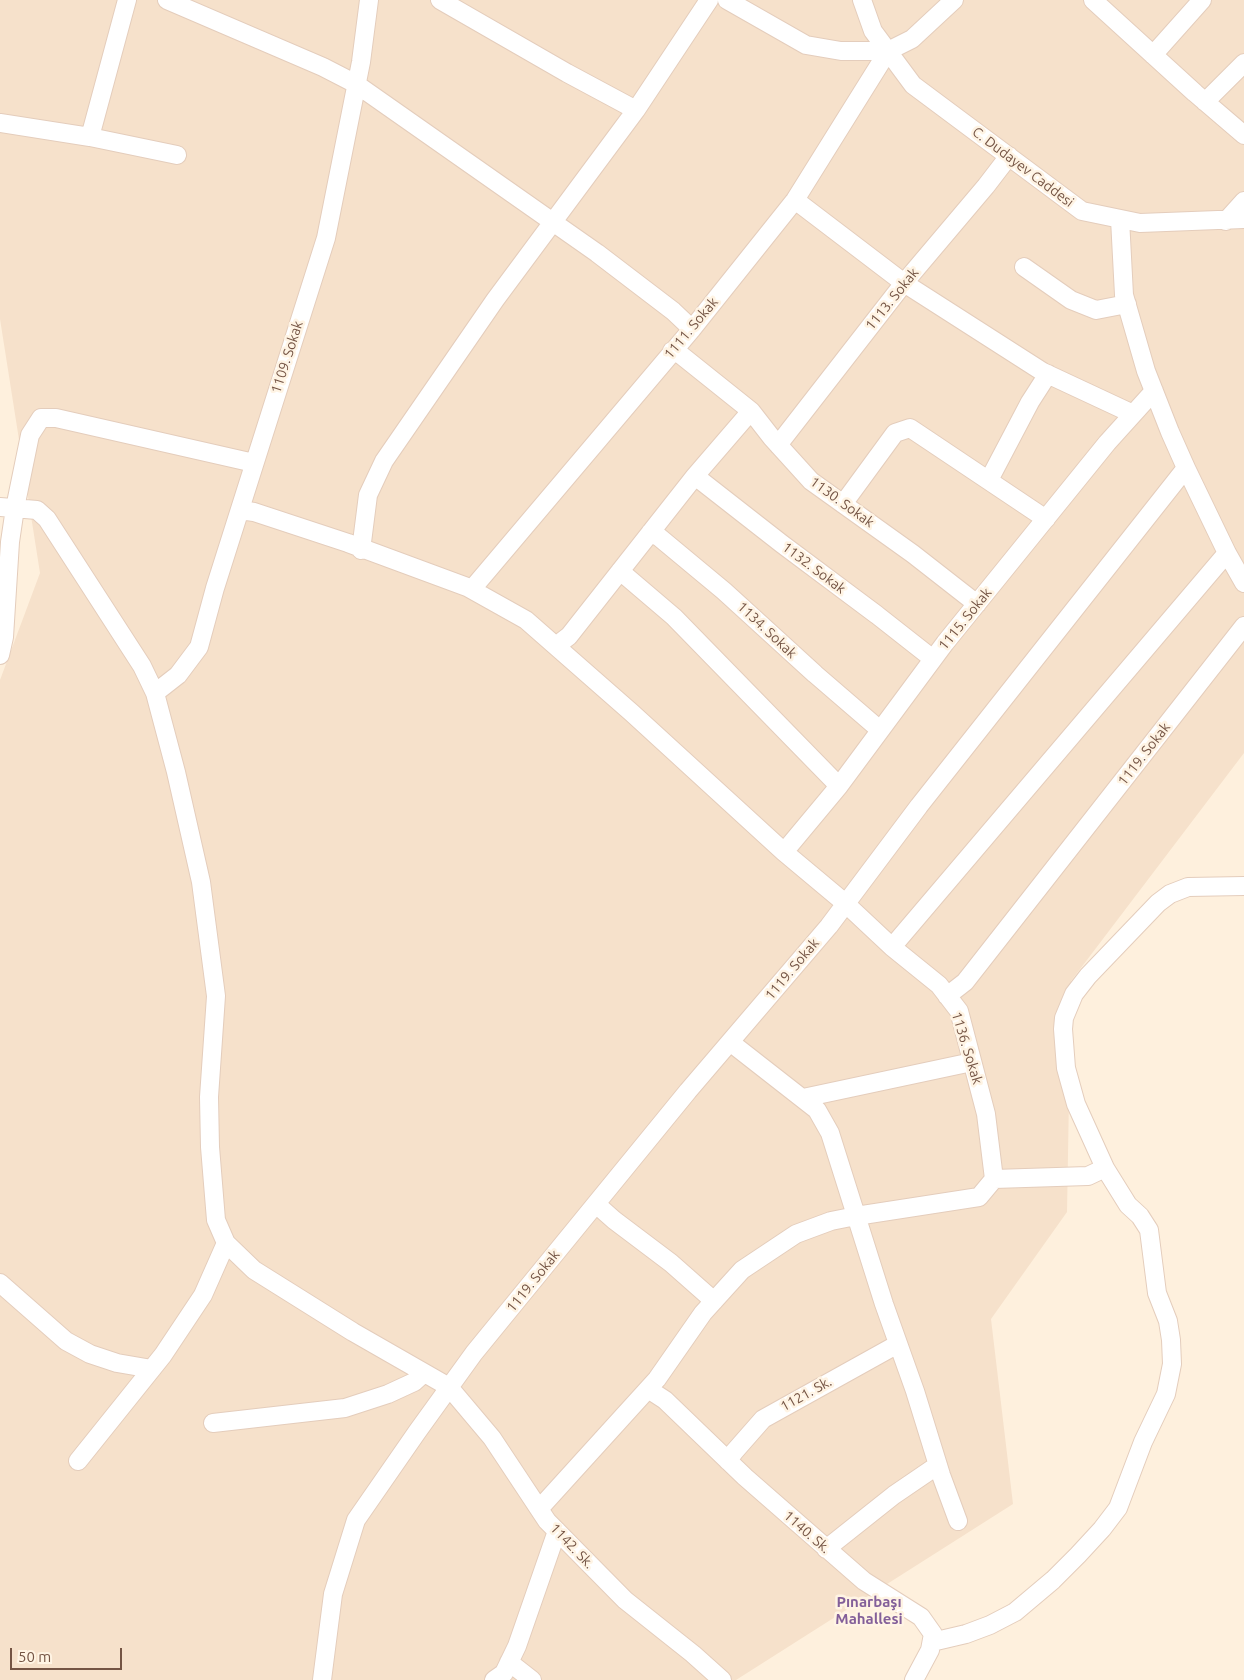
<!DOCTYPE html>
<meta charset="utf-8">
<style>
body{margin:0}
#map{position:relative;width:1244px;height:1680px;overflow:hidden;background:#fef0dd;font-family:Ubuntu,sans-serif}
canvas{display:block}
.scale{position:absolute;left:10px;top:1648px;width:112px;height:22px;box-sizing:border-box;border:2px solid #745444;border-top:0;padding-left:6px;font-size:15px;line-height:18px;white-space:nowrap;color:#745444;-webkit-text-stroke:4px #fff4e4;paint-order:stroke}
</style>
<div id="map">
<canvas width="1244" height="1680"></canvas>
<div class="scale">50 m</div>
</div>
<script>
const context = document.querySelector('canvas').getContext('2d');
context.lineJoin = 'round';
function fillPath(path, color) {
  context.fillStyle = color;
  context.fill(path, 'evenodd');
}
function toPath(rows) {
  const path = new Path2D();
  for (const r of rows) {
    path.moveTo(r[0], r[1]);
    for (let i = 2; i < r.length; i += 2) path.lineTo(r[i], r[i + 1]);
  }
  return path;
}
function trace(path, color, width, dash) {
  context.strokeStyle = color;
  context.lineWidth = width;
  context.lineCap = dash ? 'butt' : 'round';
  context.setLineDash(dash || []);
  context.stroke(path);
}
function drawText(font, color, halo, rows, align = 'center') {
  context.font = font + ' Ubuntu,sans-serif';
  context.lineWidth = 5;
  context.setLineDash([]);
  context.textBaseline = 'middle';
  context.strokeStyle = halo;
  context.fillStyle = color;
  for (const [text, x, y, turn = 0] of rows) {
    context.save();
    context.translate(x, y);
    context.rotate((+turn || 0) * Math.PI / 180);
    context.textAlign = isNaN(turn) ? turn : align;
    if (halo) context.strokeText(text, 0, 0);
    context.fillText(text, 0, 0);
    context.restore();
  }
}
const residential = toPath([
 [0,0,1244,0,1244,753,1071,981,1067,1212,991,1319,1013,1504,736,1680,0,1680,0,680,40,573,0,319]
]);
const minor = toPath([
 [167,0,323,67,356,84,597,253,673,311,692,329],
 [440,0,567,73,636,110],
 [727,0,806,45,841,51,888,51,912,39,954,0],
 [862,0,873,31,913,85,1082,211,1140,223,1244,219],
 [1093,0,1195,93,1244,135],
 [1153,55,1202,0],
 [1205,102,1244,63],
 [0,123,90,137,177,155],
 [90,137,127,0],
 [795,200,904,283,1043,372,1133,414],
 [1120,219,1124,295,1146,371,1170,432,1186,468,1227,553,1244,583],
 [1226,221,1244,201],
 [1024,267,1071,300,1096,310,1127,304],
 [672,351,681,355,751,411,772,438,811,481,913,554,977,604],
 [778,445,904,283,986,186,1009,156],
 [695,476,782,544,877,615,933,659],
 [989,480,1030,402,1048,374],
 [843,504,895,433,910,428,1046,519],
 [0,507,37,510,47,519,142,666,155,693,176,772,201,882,216,996,209,1097,210,1147,216,1220,226,1243,254,1270,353,1332,449,1387,492,1438,547,1521,625,1600,693,1654,722,1680],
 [240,510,254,512,348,543,467,587,526,620,632,713,784,852,845,903,892,947,939,985,959,1011,986,1114,994,1179],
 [650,533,659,537,724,591,815,674,880,730],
 [361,550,368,495,384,461,495,300,636,110,709,0],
 [620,571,674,617,839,786],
 [472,589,692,329,795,200,888,51],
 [556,646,569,636,695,476,751,411],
 [0,655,4,637,10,542,15,508,30,435,41,418,56,418,254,463],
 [155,693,178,675,199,647,215,588,326,238,361,62,369,0],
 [784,852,839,786,945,643,1107,443,1154,391],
 [892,947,1227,553],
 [947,996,965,982,1244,626],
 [730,1042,817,1110,830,1133,884,1304,915,1391,941,1475,958,1521],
 [803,1098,972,1062],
 [596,1204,614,1220,671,1263,714,1301],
 [0,1283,66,1341,90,1354,117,1363,152,1369],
 [648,1389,665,1400,745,1477,864,1581,921,1617,933,1634,930,1650,914,1680],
 [213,1423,345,1408,388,1394,414,1382,424,1373],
 [78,1461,163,1355,203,1295,226,1243],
 [728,1461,734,1452,763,1419,898,1344],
 [539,1509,657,1379,703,1313,742,1270,796,1234,831,1221,856,1216,979,1197,994,1179,1088,1176,1105,1168],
 [826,1549,894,1495,938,1465],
 [932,1642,966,1634,990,1625,1015,1612,1053,1580,1078,1555,1102,1529,1118,1508,1143,1442,1166,1394,1172,1364,1171,1340,1168,1321,1157,1293,1149,1230,1140,1216,1128,1205,1105,1168,1076,1104,1066,1068,1063,1029,1064,1018,1074,994,1088,976,1158,903,1170,894,1188,887,1244,886],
 [509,1662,532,1680],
 [322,1680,333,1594,356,1520,417,1432,474,1353,688,1091,829,926,919,806,1186,468],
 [494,1680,504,1673,517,1646,557,1531]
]);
const streetNames = [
 ["C. Dudayev Caddesi",1023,167,37],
 ["1113. Sokak",892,299,-51],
 ["1111. Sokak",691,328,-50],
 ["1109. Sokak",287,357,-72],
 ["1130. Sokak",842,502,36],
 ["1132. Sokak",814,568,37],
 ["1115. Sokak",965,619,-51],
 ["1134. Sokak",767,630,43],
 ["1119. Sokak",1144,754,-52],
 ["1119. Sokak",792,969,-50],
 ["1136. Sokak",967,1048,73],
 ["1119. Sokak",533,1281,-51],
 ["1121. Sk.",806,1394,-29],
 ["1140. Sk.",807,1532,41],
 ["1142. Sk.",572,1546,46]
];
const neighbourhoodNames = [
 ["Pınarbaşı",869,1602],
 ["Mahallesi",869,1619]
];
fillPath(residential, '#f6e1cb');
trace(minor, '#e4cdbc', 20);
trace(minor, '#fff', 18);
drawText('14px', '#745444', '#fff4e4', streetNames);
drawText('bold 15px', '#835f99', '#fff4e4', neighbourhoodNames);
</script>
